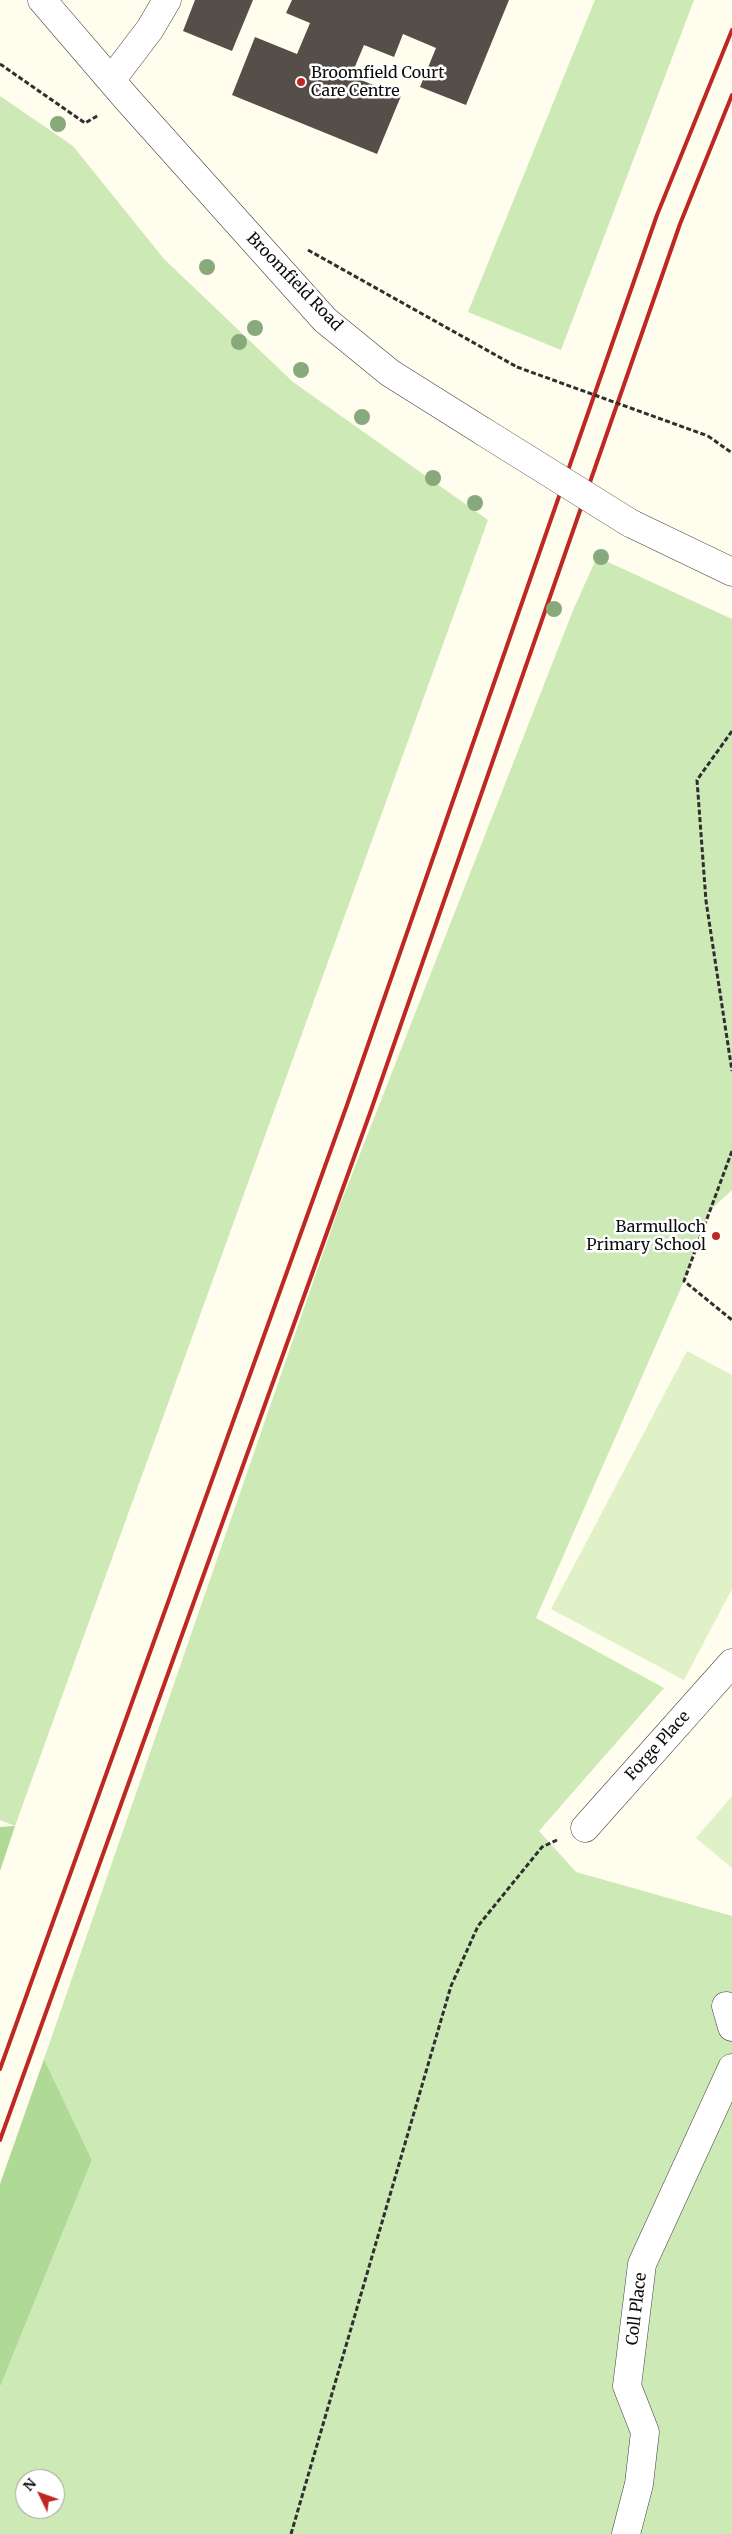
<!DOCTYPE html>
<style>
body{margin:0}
#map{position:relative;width:732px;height:2534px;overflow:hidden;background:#fffded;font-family:Merriweather,serif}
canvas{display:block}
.north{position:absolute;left:15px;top:2469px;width:50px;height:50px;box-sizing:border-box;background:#fff;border:1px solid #9e9e9e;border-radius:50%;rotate:312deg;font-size:14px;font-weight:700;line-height:20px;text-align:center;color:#0d0d0d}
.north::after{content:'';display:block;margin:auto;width:18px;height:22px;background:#be2824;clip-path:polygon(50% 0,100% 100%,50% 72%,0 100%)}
</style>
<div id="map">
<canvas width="732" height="2534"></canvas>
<div class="north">N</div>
</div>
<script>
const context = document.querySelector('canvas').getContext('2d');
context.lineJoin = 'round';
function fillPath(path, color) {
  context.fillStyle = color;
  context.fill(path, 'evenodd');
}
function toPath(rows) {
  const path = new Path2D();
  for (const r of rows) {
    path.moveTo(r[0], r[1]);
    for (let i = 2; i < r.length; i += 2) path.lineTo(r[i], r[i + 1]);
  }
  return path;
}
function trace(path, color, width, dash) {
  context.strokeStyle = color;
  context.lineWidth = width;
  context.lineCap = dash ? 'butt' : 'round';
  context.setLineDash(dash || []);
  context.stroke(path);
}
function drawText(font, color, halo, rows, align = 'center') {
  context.font = font + ' Merriweather,serif';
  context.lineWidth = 5;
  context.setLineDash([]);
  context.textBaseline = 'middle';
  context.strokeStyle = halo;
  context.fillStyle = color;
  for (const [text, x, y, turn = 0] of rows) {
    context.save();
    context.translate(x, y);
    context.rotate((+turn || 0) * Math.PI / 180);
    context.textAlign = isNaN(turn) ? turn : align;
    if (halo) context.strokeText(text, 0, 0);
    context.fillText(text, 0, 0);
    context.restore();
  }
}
const green = toPath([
 [595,0,694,0,561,350,468,312],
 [0,96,73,146,164,259,293,382,488,520,15,1826,0,1820],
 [597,557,732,619,732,1190,708,1212,684,1281,536,1618,664,1688,539,1831,576,1872,732,1916,732,2534,0,2534,0,2387,92,2160,44,2059,338,1210,574,608],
 [25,2479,55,2479,55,2509,25,2509]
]);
const forest = toPath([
 [15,1826,0,1871,0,1827],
 [44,2059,92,2160,0,2387,0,2184]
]);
const pitch = toPath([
 [687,1351,732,1375,732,1589,684,1680,551,1609],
 [732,1796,732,1868,696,1838]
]);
const building = toPath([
 [195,0,253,0,232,51,183,31],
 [292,0,509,0,466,105,420,87,436,48,403,34,394,57,364,45,351,76,401,96,377,154,232,95,255,37,297,54,310,23,286,13]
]);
const path = toPath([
 [0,64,85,123,99,115],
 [308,250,517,367],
 [708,436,732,453],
 [732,731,697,780,706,901,732,1071],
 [732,1151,684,1281,732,1320],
 [291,2534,451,1986,478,1926,542,1847,557,1840]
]);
const minor = toPath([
 [42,0,127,99,325,320,390,373,484,432],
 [112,79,150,29,167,0],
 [630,523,732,572],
 [585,1828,732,1663],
 [726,2006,732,2027],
 [626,2534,639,2484,645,2432,627,2386,642,2264,732,2068]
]);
const rail = toPath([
 [0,2069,347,1105,657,215,732,30],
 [0,2140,370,1113,680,224,732,95]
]);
const pathBridge = toPath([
 [517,367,708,436]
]);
const minorBridge = toPath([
 [484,432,630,523]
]);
const trees = [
 [58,124],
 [207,267],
 [255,328],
 [239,342],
 [301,370],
 [362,417],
 [433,478],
 [475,503],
 [601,557],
 [554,609]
];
const markers = [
 [301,82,5,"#be2824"],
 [716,1236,5,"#be2824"]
];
const poiNames = [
 ["Broomfield Court",311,73],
 ["Care Centre",311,91],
 ["Barmulloch",706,1227,"right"],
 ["Primary School",706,1245,"right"]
];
const streetNames = [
 ["Broomfield Road",294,282,46],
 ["Forge Place",658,1746,-48],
 ["Coll Place",637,2309,-83]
];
fillPath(green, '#cde9b6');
fillPath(forest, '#afda96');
fillPath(pitch, '#e0f1c8');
fillPath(building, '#564f49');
trace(minor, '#404040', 29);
trace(path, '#2f2f2f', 3, [5, 2.5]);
trace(minor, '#fff', 28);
trace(rail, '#be2824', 4);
trace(minorBridge, '#404040', 29, []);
trace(pathBridge, '#2f2f2f', 3, [5, 2.5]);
trace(minorBridge, '#fff', 28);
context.fillStyle = '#88a97b';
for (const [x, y] of trees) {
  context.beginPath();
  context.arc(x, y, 8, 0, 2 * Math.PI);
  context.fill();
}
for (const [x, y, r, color] of markers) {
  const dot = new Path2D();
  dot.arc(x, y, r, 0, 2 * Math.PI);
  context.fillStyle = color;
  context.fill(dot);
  trace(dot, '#fff', 2);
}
drawText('16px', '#0d0d0d', '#fff', poiNames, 'left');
drawText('16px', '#0d0d0d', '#fff', streetNames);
</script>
